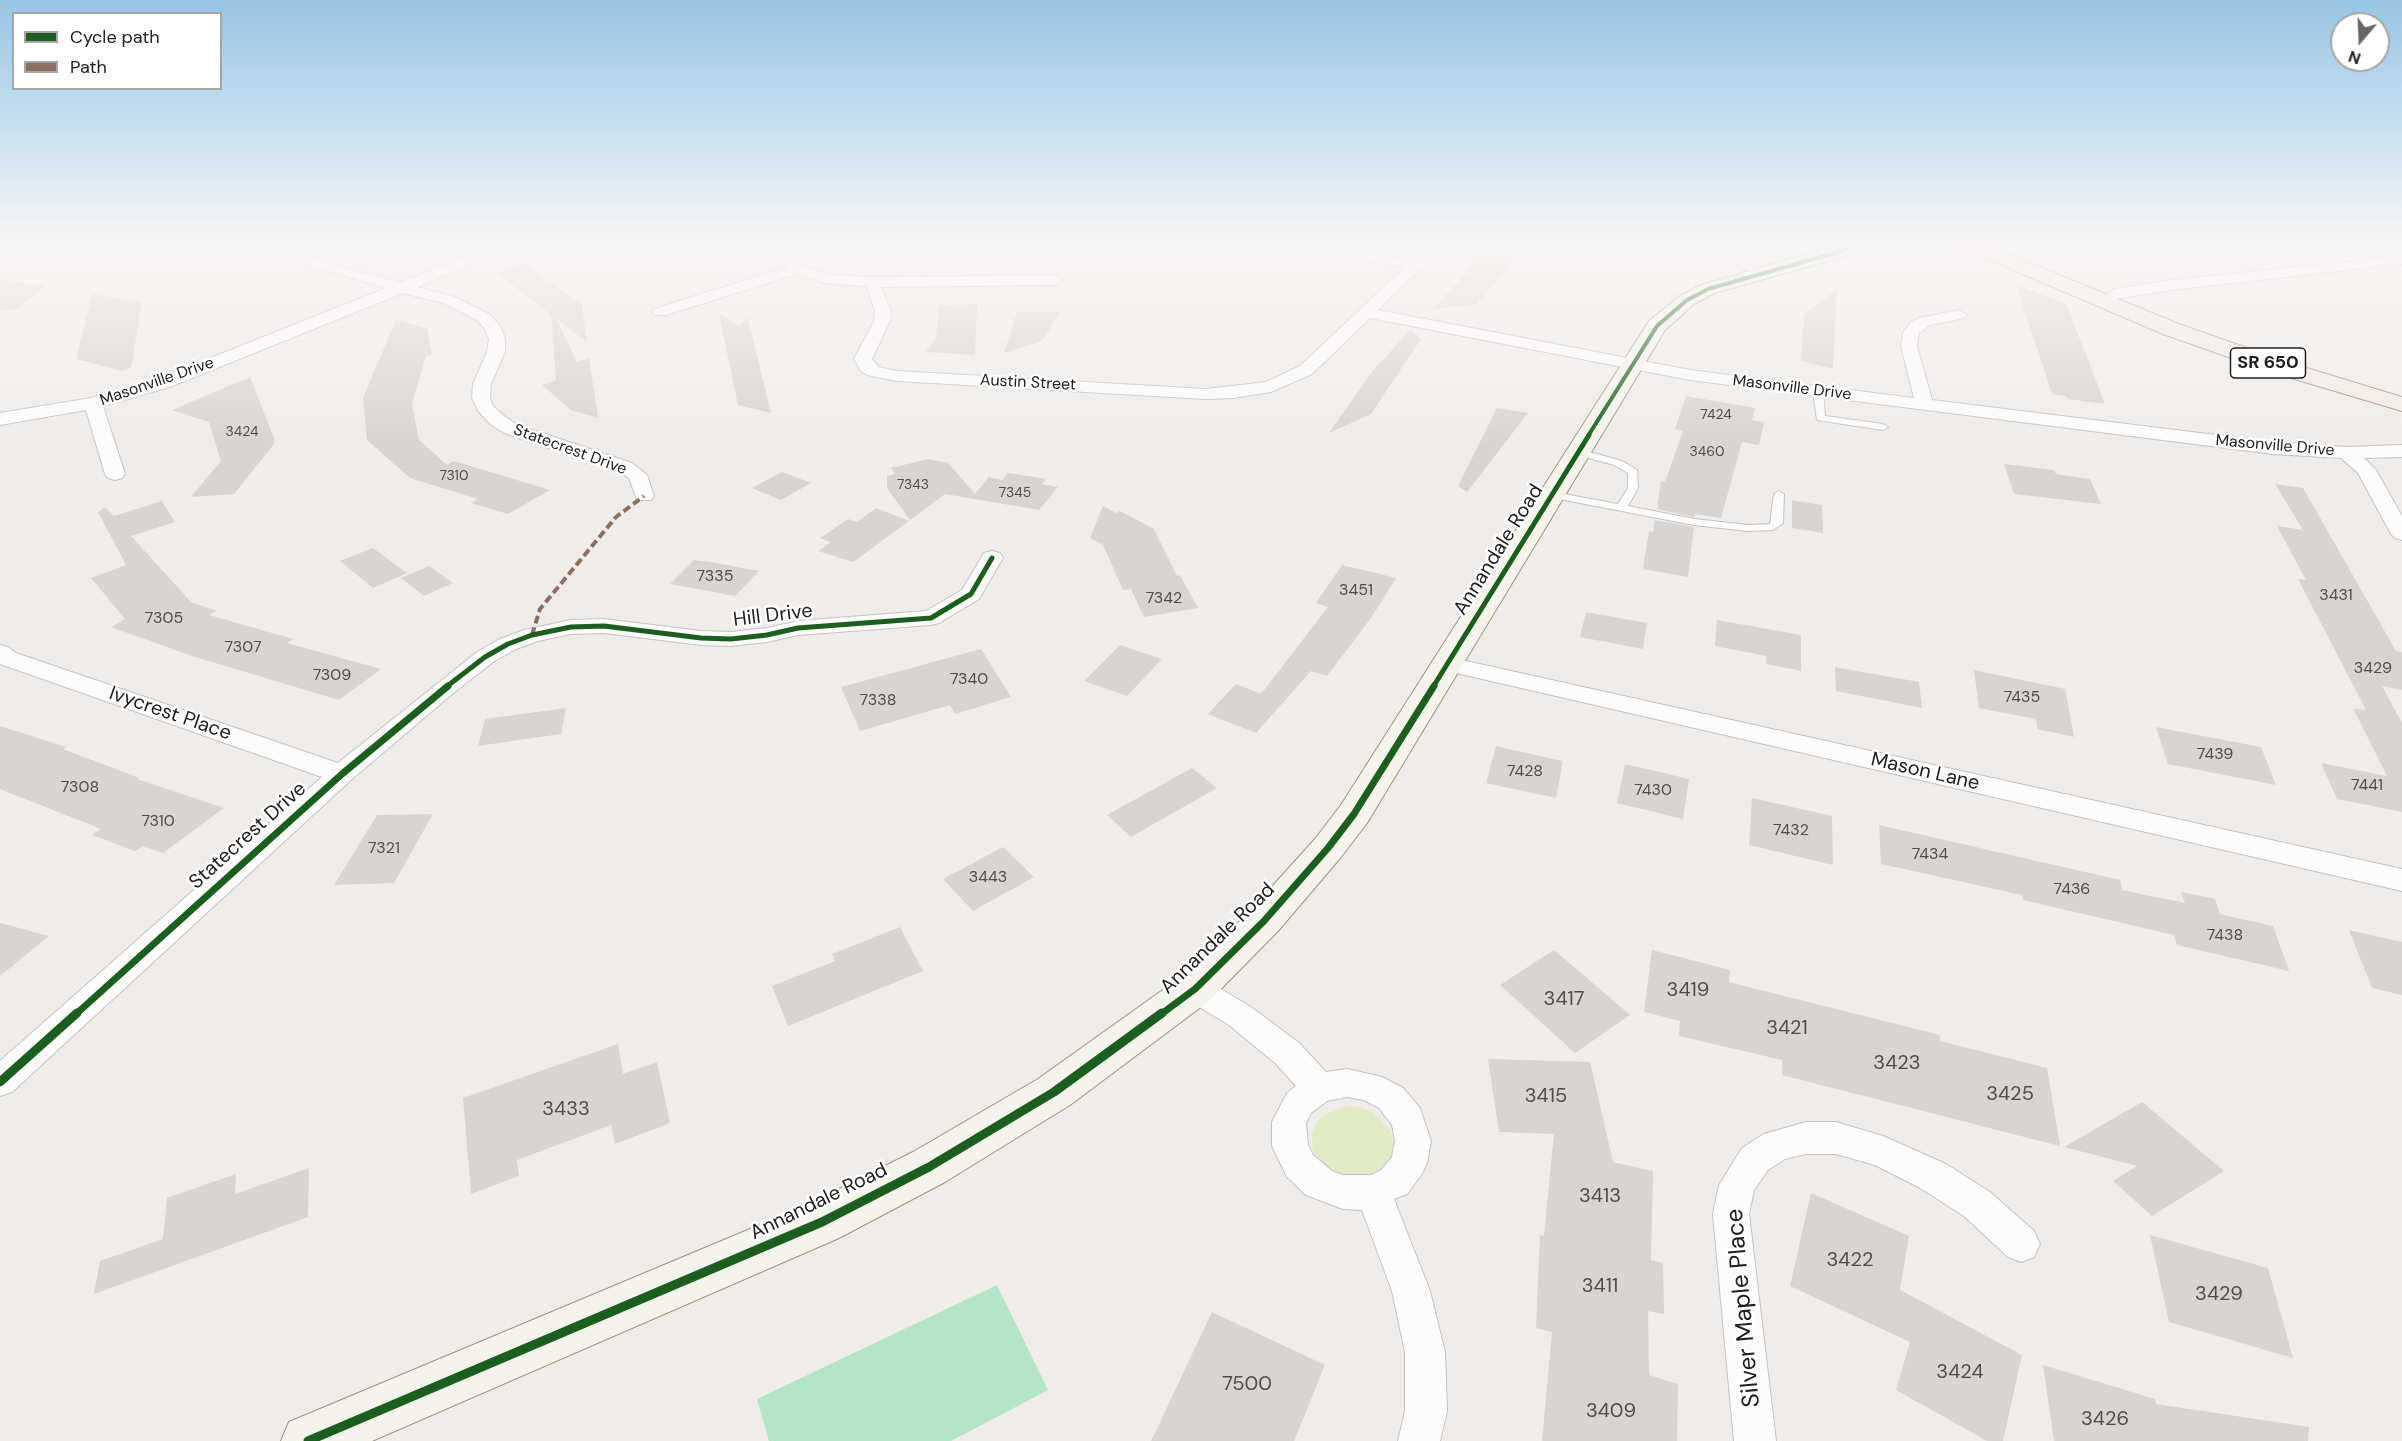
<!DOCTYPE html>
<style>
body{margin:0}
#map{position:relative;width:2402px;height:1441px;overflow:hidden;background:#efece9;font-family:"DM Sans",sans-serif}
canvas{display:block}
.legend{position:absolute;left:12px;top:12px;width:210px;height:78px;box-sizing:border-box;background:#fff;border:2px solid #a6a6a6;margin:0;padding:8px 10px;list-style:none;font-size:18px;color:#202020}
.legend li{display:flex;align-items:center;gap:12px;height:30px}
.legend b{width:30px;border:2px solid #a6a6a6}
.north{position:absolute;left:2330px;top:12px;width:60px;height:60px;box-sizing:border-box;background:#fff;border:2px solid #a6a6a6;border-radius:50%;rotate:199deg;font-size:16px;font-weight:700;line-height:24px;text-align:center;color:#202020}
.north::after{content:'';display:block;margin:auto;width:21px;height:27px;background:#686766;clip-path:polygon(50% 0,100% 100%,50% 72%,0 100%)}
</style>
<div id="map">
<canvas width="2402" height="1441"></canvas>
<ul class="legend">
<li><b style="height:8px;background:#1b5e20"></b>Cycle path</li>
<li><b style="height:8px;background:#8d6e63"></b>Path</li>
</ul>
<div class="north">N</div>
</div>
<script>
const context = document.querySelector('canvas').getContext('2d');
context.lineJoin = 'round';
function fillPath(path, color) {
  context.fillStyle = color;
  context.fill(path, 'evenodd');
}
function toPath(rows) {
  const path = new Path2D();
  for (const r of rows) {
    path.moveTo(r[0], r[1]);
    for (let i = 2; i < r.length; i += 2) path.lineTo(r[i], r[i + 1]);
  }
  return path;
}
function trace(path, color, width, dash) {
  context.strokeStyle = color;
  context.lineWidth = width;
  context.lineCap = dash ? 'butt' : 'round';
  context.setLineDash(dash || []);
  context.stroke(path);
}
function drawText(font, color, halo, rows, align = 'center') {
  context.font = font + ' "DM Sans",sans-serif';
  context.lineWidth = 5;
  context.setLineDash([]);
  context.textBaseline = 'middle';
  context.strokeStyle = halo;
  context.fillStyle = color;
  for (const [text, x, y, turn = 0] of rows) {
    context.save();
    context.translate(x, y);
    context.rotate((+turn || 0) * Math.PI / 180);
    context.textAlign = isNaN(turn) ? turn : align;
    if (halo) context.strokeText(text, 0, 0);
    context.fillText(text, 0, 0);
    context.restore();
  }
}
const grass = toPath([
 [1345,1106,1359,1107,1372,1112,1390,1130,1394,1142,1393,1154,1388,1164,1378,1173,1366,1178,1339,1175,1327,1168,1318,1159,1313,1148,1312,1136,1315,1125,1322,1116]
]);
const pitch = toPath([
 [997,1285,1048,1390,951,1441,769,1441,757,1399]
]);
const building = toPath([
 [1485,253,1516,258,1477,304,1433,309],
 [524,263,582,304,587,342,556,319,577,362,589,358,598,418,571,410,542,385,556,380,551,315,498,274],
 [0,279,45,286,18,309,0,311],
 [2016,285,2066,303,2105,404,2067,399,2066,396,2052,394],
 [1837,289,1833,369,1801,361,1804,315],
 [92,294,142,302,131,367,122,371,76,359],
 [977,304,975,355,926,352,936,338,939,305],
 [1017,312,1060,312,1042,341,1004,353],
 [719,314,739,325,748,318,771,413,738,405],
 [396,320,427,328,432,355,426,356,412,404,419,440,447,465,454,461,550,490,508,514,471,503,478,499,410,478,367,440,363,398],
 [1410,330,1421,339,1371,414,1329,433,1371,373],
 [250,377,274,438,274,444,234,494,191,497,221,461,209,422,172,410],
 [1686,396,1755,408,1752,420,1764,422,1759,445,1742,442,1721,518,1695,514,1694,517,1657,509,1661,481,1665,482,1683,431,1675,429],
 [1497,408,1528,413,1467,492,1458,486],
 [928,459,948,463,975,494,989,477,1002,480,1008,473,1046,479,1042,484,1058,487,1039,510,945,494,910,520,887,488,887,476,895,474,891,468],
 [2004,464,2054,470,2056,474,2090,479,2101,504,2014,494],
 [782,472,811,483,781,500,752,488],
 [2275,484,2303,488,2396,651,2402,652,2402,690,2382,686,2402,723,2402,812,2337,799,2321,763,2387,776,2353,708,2366,710,2298,579,2306,580,2277,526,2303,530],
 [1792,500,1822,505,1823,533,1792,528],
 [162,501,175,522,131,536,191,602,217,611,209,615,293,639,287,643,381,669,339,700,192,656,111,627,125,619,91,578,126,565,98,512,105,507,114,516],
 [1103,506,1116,513,1120,511,1154,529,1177,576,1180,575,1198,608,1144,617,1131,589,1123,590,1103,545,1090,538],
 [876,508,909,521,853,562,818,551,831,542,820,538,848,519,857,522],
 [1655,520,1694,527,1688,577,1643,569,1649,531,1653,532],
 [373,548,407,573,373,588,340,561],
 [694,560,716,563,759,571,735,596,670,584],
 [1342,565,1396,578,1371,618,1327,676,1311,671,1256,733,1208,714,1236,684,1261,694,1328,607,1316,603],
 [429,566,453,583,424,596,401,578],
 [1586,612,1647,623,1643,649,1580,637],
 [1717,620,1801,635,1801,671,1766,664,1766,656,1715,646],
 [1120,645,1162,659,1127,696,1084,681],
 [981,649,1011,697,955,714,950,705,860,731,841,687],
 [1835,667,1919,682,1922,708,1836,691],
 [1974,670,2065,689,2074,737,2037,729,2036,719,1979,708],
 [566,708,561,734,478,746,485,719],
 [0,726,66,747,63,749,139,778,137,779,224,808,163,853,143,846,135,851,92,835,101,829,0,789],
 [2156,727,2261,747,2276,785,2168,764],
 [1496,746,1563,761,1556,798,1486,783],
 [1625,764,1689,779,1683,819,1617,803],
 [1192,768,1217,788,1131,837,1107,815],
 [1752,798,1832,816,1833,865,1749,845],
 [433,814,394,883,334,885,377,815],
 [1879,825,2120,880,2122,890,2185,903,2181,892,2215,899,2220,914,2273,926,2289,971,2177,945,2174,935,2023,900,2022,895,1881,864],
 [1003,847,1034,877,973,911,943,879],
 [0,923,49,936,0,976],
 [900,927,923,971,788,1026,772,986,835,961,832,954],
 [2349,930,2402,942,2402,995,2372,988],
 [1554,950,1630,1015,1575,1053,1500,985],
 [1652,950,1730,970,1729,982,1940,1035,1940,1041,2047,1068,2060,1146,1782,1075,1782,1060,1679,1036,1680,1021,1644,1012],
 [618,1044,623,1074,657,1062,670,1123,615,1144,611,1125,517,1160,519,1176,471,1194,463,1098],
 [1488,1059,1590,1062,1613,1162,1653,1171,1651,1260,1663,1263,1664,1314,1648,1311,1649,1375,1678,1384,1677,1441,1542,1441,1552,1332,1536,1328,1540,1235,1544,1236,1554,1134,1499,1132],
 [2142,1102,2224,1171,2152,1216,2113,1181,2137,1166,2064,1147],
 [309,1168,308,1217,94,1294,100,1261,163,1239,167,1198,236,1174,235,1194],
 [1811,1193,1909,1236,1900,1290,2022,1355,2003,1441,1987,1441,1896,1390,1910,1342,1790,1286],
 [2150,1235,2268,1268,2293,1358,2169,1322],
 [1212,1312,1325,1365,1294,1441,1151,1441],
 [2043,1365,2155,1399,2156,1404,2309,1427,2308,1441,2054,1441]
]);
const service = toPath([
 [1699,244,1708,244,1764,273,1757,275,1699,244],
 [1818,388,1823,391,1825,416,1883,424,1888,427,1883,430,1817,420,1813,391,1818,388],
 [1579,449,1622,461,1637,470,1638,488,1628,506,1694,519,1748,525,1770,524,1774,494,1779,491,1784,494,1783,523,1773,530,1748,531,1694,525,1549,497,1548,495,1553,492,1618,504,1628,488,1628,473,1614,465,1575,454,1575,450,1579,449]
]);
const minor = toPath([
 [268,244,285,244,306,256,329,264,401,282,498,244,517,244,515,247,417,287,455,297,489,314,501,327,505,339,505,352,491,384,490,398,493,406,504,416,518,425,632,463,647,475,654,496,651,500,637,500,629,478,618,471,504,433,490,424,479,412,472,398,473,384,487,352,489,339,485,329,477,320,443,303,403,293,170,387,103,406,125,474,122,478,115,480,108,478,105,474,86,410,0,425,0,413,91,398,158,379,386,288,296,262,268,244],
 [772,244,786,244,789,253,802,266,830,275,872,277,1055,275,1063,280,1055,285,881,287,891,311,890,321,872,359,879,367,897,371,1206,389,1266,382,1300,366,1404,268,1302,248,1297,247,1295,244,1322,244,1412,261,1430,244,1445,244,1378,310,1690,370,1914,398,1901,346,1903,333,1910,323,1919,318,1959,310,1967,315,1965,318,1930,325,1919,333,1917,346,1932,400,2273,442,2346,447,2402,445,2402,457,2364,458,2376,470,2402,516,2402,540,2395,538,2391,534,2358,473,2341,458,2273,454,1690,380,1370,318,1312,374,1271,392,1233,398,1206,399,897,381,867,375,860,370,854,359,874,321,875,311,866,286,828,284,797,274,666,315,654,315,652,312,654,309,787,267,775,255,772,244],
 [2402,256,2402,264,2171,290,2115,299,2107,294,2115,289,2171,280,2402,256],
 [992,551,1000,553,1003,558,979,599,939,623,931,625,798,635,767,642,731,646,701,645,604,633,571,634,538,641,516,649,493,662,451,695,351,780,12,1092,0,1096,0,1061,322,777,0,664,0,645,8,647,16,653,338,763,477,652,500,639,524,630,571,620,604,619,701,631,731,632,767,628,798,621,926,611,962,590,984,553,992,551],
 [1448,657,2402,869,2402,891,1439,669,1436,664,1439,659,1448,657],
 [1195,976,1206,980,1251,1007,1299,1043,1326,1072,1347,1069,1382,1077,1403,1088,1420,1108,1431,1141,1427,1163,1422,1174,1407,1194,1394,1199,1430,1291,1445,1352,1447,1411,1440,1441,1398,1441,1405,1411,1405,1352,1392,1291,1362,1210,1343,1209,1306,1195,1287,1177,1272,1146,1272,1122,1287,1093,1296,1086,1275,1063,1229,1025,1184,998,1179,989,1184,980,1195,976],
 [1347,1097,1364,1100,1379,1108,1392,1125,1395,1141,1392,1157,1381,1170,1371,1175,1343,1175,1332,1171,1313,1155,1308,1145,1306,1123,1311,1113,1327,1101,1347,1097],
 [1806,1122,1836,1122,1883,1136,1946,1164,1990,1192,2034,1231,2040,1244,2034,1257,2021,1262,2008,1257,1964,1216,1920,1188,1875,1165,1836,1154,1806,1154,1785,1159,1768,1170,1754,1190,1749,1214,1776,1441,1734,1441,1713,1214,1719,1185,1742,1148,1764,1134,1806,1122]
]);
const secondary = toPath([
 [1841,244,1865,244,1863,248,1842,257,1715,293,1694,304,1665,330,1367,823,1341,857,1278,931,1209,1001,1070,1105,945,1182,839,1238,372,1441,281,1441,289,1422,805,1206,913,1152,1038,1079,1181,977,1250,911,1315,839,1341,805,1649,321,1680,296,1701,285,1841,244]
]);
const primary = toPath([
 [1832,244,1850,244,1842,257,1835,259,1828,257,1825,253,1832,244],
 [1960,244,1984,244,2179,324,2287,362,2402,397,2402,411,2271,372,2163,334,1962,248,1960,244]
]);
const quiet = toPath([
 [532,635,540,609,616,517,644,496]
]);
const cyclewayFar3 = toPath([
 [1588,436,1657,326,1687,300,1708,289,1835,253,1856,244]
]);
const cyclewayFar2 = toPath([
 [446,687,485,657,508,644,532,635,571,627,604,626,701,638,731,639,767,635,798,628,931,618,971,594,992,558],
 [1433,687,1589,435]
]);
const cyclewayFar1 = toPath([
 [75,1015,342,774,448,686],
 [1160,1015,1195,989,1264,921,1328,848,1354,814,1434,686]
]);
const cycleway = toPath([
 [0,1082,77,1013],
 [308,1441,822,1222,929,1167,1054,1092,1162,1013]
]);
const farNumbernames = [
 ["7424",1716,415],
 ["3424",242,432],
 ["3460",1707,452],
 ["7310",454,476],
 ["7343",913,485],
 ["7345",1015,493]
];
const farStreetnames = [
 ["Masonville Drive",157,382,-19],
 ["Austin Street",1028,383,3],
 ["Masonville Drive",1792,388,7],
 ["Masonville Drive",2275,446,5],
 ["Statecrest Drive",570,450,20]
];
const numberNames = [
 ["7335",715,577],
 ["3451",1356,591],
 ["3431",2336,596],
 ["7342",1164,599],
 ["7305",164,619],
 ["7307",243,648],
 ["3429",2373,669],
 ["7309",332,676],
 ["7340",969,680],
 ["7435",2022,698],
 ["7338",878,701],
 ["7439",2215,755],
 ["7428",1525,772],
 ["7441",2367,786],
 ["7308",80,788],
 ["7430",1653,791],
 ["7310",158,822],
 ["7432",1791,831],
 ["7321",384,849],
 ["7434",1930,855],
 ["3443",988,878],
 ["7436",2072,890],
 ["7438",2225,936]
];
const shields = [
 [2268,363,75]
];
const shieldNames = [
 ["SR 650",2268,363]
];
const streetNames = [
 ["Annandale Road",1499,550,-58],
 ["Hill Drive",773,616,-7],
 ["Ivycrest Place",170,714,19],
 ["Mason Lane",1925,772,13],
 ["Statecrest Drive",248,836,-42],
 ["Annandale Road",1218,939,-44],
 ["Annandale Road",819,1202,-26]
];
const nearNumbernames = [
 ["3419",1688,991],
 ["3417",1564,1000],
 ["3421",1787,1029],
 ["3423",1897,1064],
 ["3425",2010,1095],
 ["3415",1546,1097],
 ["3433",566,1110],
 ["3413",1600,1197],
 ["3422",1850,1261],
 ["3411",1600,1287],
 ["3429",2219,1295],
 ["3424",1960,1373],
 ["7500",1247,1385],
 ["3409",1611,1412],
 ["3426",2105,1420]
];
const nearStreetnames = [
 ["Silver Maple Place",1744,1308,-95]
];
fillPath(grass, '#e1ebc7');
fillPath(pitch, '#b4e5c8');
fillPath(building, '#d7d4d2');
trace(service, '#c4c3c1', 2);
trace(minor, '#c4c3c1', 2);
trace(secondary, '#9a9780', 2);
trace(primary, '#a59585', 2);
fillPath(service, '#fdfcfc');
fillPath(minor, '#fdfcfc');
fillPath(secondary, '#f4f3ec');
fillPath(primary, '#f2eae6');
trace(quiet, '#8d6e63', 4, [8, 4]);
trace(cyclewayFar3, '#1b5e20', 4);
trace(cyclewayFar2, '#1b5e20', 5);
trace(cyclewayFar1, '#1b5e20', 7);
trace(cycleway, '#1b5e20', 9);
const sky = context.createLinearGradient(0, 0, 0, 445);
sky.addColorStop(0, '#97c6e6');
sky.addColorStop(0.55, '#f8f6f5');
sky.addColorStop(1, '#f8f6f500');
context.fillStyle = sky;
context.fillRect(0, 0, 2402, 445);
drawText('14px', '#4e4d4c', null, farNumbernames);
drawText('16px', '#202020', '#fff', farStreetnames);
drawText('16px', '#4e4d4c', null, numberNames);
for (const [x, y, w] of shields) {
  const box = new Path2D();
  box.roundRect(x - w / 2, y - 15, w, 30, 4.5);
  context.fillStyle = '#fff';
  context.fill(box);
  trace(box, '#202020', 1.5);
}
drawText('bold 18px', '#202020', null, shieldNames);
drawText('20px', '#202020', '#fff', streetNames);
drawText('20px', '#4e4d4c', null, nearNumbernames);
drawText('24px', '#202020', '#fff', nearStreetnames);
</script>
